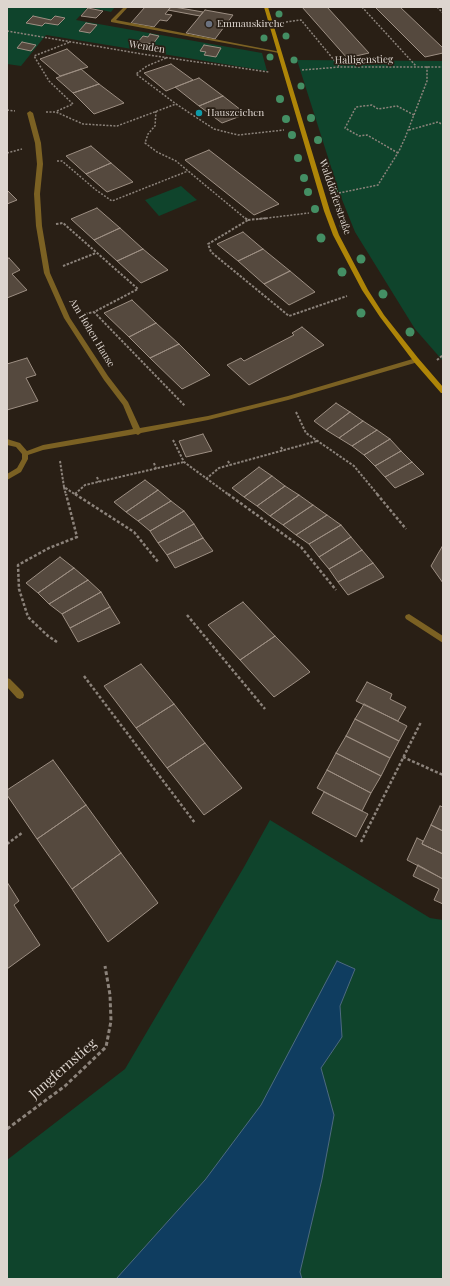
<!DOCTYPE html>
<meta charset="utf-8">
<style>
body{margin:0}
#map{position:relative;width:450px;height:1286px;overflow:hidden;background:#291f15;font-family:"Playfair Display",serif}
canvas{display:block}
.frame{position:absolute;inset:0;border:8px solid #ddd5cf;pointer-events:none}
</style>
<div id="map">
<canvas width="450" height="1286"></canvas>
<div class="frame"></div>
</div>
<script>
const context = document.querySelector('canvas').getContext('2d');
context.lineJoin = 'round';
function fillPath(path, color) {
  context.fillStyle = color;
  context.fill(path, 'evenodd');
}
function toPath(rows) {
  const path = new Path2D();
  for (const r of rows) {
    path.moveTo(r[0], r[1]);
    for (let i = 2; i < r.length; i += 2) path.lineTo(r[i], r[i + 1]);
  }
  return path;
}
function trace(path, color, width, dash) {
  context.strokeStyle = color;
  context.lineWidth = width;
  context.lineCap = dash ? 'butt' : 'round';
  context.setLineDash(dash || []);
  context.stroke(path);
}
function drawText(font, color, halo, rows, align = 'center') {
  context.font = font + ' "Playfair Display",serif';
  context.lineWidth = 3.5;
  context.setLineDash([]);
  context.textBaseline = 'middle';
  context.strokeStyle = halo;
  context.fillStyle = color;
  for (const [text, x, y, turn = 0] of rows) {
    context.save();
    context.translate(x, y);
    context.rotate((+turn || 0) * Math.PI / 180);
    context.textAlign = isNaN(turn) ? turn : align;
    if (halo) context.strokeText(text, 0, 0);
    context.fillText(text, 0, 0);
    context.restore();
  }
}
const green = toPath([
 [7,7,115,7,111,12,88,7,76,20,262,53,267,71,46,35,21,66,7,64],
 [297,60,443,61,443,361,415,329,355,232,339,192],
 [181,186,197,200,159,216,145,200],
 [270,820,430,918,443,920,443,1279,302,1279,300,1272,322,1179,334,1115,321,1068,342,1037,340,1006,355,969,337,961,262,1105,205,1180,116,1279,7,1279,7,1160,125,1069,244,867]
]);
const water = toPath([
 [337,961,355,969,340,1006,342,1037,321,1068,334,1115,322,1179,300,1272,302,1279,116,1279,205,1180,261,1105,337,961]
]);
const building = toPath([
 [145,7,171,7,165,14,172,15,167,21,160,20,154,27,131,23,145,7],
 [171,7,174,7,203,12,200,16,168,10,171,7],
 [302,7,327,7,369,53,347,58,302,7],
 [375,7,400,7,443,48,443,53,425,57,375,7],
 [88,8,103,11,96,18,81,16,88,8],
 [205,10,233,15,215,39,186,33,205,10],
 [33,16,51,20,55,16,65,18,58,25,45,23,42,26,26,23,33,16],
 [86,23,97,25,90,33,79,31,86,23],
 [150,34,159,36,153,44,138,42,143,36,148,37,150,34],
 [22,42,36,45,31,51,17,48,22,42],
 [204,45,221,48,216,57,204,55,206,52,200,51,204,45],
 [67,49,88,67,60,76,40,59,67,49],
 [171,64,193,80,166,91,144,73,171,64],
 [81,69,99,84,73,93,56,78,81,69],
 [199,78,223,96,199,106,175,87,199,78],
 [99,84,124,103,94,114,73,93,99,84],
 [223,96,246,114,222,123,199,106,223,96],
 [91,146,111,163,86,174,66,156,91,146],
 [209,150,279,204,254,215,185,160,209,150],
 [111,163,133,182,107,192,86,174,111,163],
 [7,190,17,200,7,204,7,190],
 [97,208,120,228,94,240,71,219,97,208],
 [120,228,143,249,117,261,94,240,120,228],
 [243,232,263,249,238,261,217,244,243,232],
 [143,249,168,270,141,283,117,261,143,249],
 [263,249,290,271,264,284,238,261,263,249],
 [9,258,20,270,12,274,27,290,7,298,7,259,9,258],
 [290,271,315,292,289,305,264,284,290,271],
 [132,300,156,323,129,337,104,313,132,300],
 [156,323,179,344,150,358,129,337,156,323],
 [302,327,324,345,249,385,227,365,241,358,244,361,294,335,292,333,302,327],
 [179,344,210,375,182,389,150,358,179,344],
 [27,358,36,375,26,378,38,401,7,410,7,364,27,358],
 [336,403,350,412,326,430,314,421,336,403],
 [350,412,363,421,339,438,326,430,350,412],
 [363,421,377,430,352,446,339,438,363,421],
 [377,430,390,439,364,455,352,446,377,430],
 [203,434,212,451,186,457,179,441,203,434],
 [390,439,401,451,375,466,364,455,390,439],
 [401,451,412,462,385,477,375,466,401,451],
 [412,462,424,474,395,488,385,477,412,462],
 [259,467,272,476,244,497,232,488,259,467],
 [272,476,285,486,257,506,244,497,272,476],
 [145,480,158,490,126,512,114,502,145,480],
 [285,486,299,495,270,516,257,506,285,486],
 [158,490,171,501,138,521,126,512,158,490],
 [299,495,313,505,283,525,270,516,299,495],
 [171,501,184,511,150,531,138,521,171,501],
 [313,505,327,515,296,535,283,525,313,505],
 [184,511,194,524,158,543,150,531,184,511],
 [327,515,341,525,309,544,296,535,327,515],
 [194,524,203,538,167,555,158,543,194,524],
 [341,525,351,537,319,557,309,544,341,525],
 [351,537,362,550,329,569,319,557,351,537],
 [203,538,213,551,175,568,167,555,203,538],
 [443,545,443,583,431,566,443,545],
 [362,550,373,563,338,582,329,569,362,550],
 [60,557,74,568,38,593,26,583,60,557],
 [373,563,384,577,348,595,338,582,373,563],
 [74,568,88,580,49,604,38,593,74,568],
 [88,580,101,592,62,614,49,604,88,580],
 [101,592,110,607,70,628,62,614,101,592],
 [243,602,275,636,240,660,208,625,243,602],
 [110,607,120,623,78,642,70,628,110,607],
 [275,636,310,672,274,697,240,660,275,636],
 [141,664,174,704,136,728,104,686,141,664],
 [367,682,392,694,390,699,406,707,398,721,356,701,367,682],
 [174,704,205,743,167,768,136,728,174,704],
 [364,704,407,726,399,741,355,719,364,704],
 [355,719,399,741,390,758,346,736,355,719],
 [346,736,390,758,381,776,336,753,346,736],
 [205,743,242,788,204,815,167,768,205,743],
 [336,753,381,776,371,793,327,770,336,753],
 [53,760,86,805,37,839,7,795,7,790,53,760],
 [327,770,371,793,362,811,317,788,327,770],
 [324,792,368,814,356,837,312,813,324,792],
 [86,805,121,853,72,889,37,839,86,805],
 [440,806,443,807,443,831,431,825,440,806],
 [431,825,443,831,443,854,422,844,431,825],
 [417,838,423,841,422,844,443,854,443,879,407,860,417,838],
 [121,853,158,903,108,942,72,889,121,853],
 [418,865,443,879,443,904,434,900,439,889,413,876,418,865],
 [7,882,19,901,14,905,40,945,7,969,7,882]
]);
const pathFar3 = toPath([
 [362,7,416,66],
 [437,7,443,13],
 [286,22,301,20,339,66],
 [7,31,148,55,269,72],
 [166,58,147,66,136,74,176,104],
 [302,70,340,67,443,67],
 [7,110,15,111],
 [57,111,73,104,49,81,34,56,70,42],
 [156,111,155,126,148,134,145,143,157,152,176,161,246,219],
 [46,112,56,112,83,124,117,126,176,104,214,129,238,135,284,130],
 [409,130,438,122,443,125],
 [7,153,22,149],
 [398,153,367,135,359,136,345,128,356,107,372,105,378,109,397,106,414,115],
 [57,161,62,161,96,190,112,201,188,171],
 [339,193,378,185,399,151,405,138,427,81,427,66],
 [259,219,309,213]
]);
const pathFar2 = toPath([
 [245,218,248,220,208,244,211,252,289,316,347,296],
 [248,220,268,218],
 [56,224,63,223,138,289,94,312,185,406],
 [63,266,96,253],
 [85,314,94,312],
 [437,360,443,355],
 [296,412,306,433,354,466,378,495],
 [173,440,184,462,229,495],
 [281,447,283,451],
 [60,461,64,487,76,495],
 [228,461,230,465],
 [154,463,156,469],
 [97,477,99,482],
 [206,479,219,468,317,441],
 [64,487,66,495],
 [75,494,85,485,184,462]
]);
const pathFar1 = toPath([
 [75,494,134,532,159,563],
 [228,494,301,547,336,590],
 [377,494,406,529],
 [187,615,265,709],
 [57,642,48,636,28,617,19,589,18,565,49,548,77,537,66,494],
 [84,676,195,823],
 [403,757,443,775],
 [361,842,421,722],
 [7,844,22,833]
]);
const path = toPath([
 [7,1129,65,1086,106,1047,111,1021,110,995,105,966]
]);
const lane = toPath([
 [124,7,128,7,116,20,281,52,279,53,111,22,111,20,124,7],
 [30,111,33,113,41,143,40,144,35,143,27,113,30,111],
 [409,614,443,636,443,643,406,619,405,617,406,615,409,614]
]);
const street = toPath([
 [38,141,41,143,43,164,40,194,42,226,50,273,70,318,108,376,128,402,140,428,208,416,288,396,416,358,419,360,418,362,288,400,208,420,141,433,138,435,136,434,43,450,28,455,28,459,21,472,7,480,7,474,17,468,22,459,22,454,16,447,7,445,7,439,20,443,27,451,43,445,133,429,123,405,104,380,64,318,44,273,36,226,34,194,37,164,35,143,38,141],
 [7,678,10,679,23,692,24,695,23,698,20,699,17,698,7,687,7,678]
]);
const secondary = toPath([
 [264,7,268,7,330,211,339,235,368,290,384,315,418,358,443,387,443,393,441,393,414,362,380,317,362,290,333,235,324,211,264,7]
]);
const trees = [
 [279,14,3.5],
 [286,36,3.5],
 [264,38,3.5],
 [270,57,3.5],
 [294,60,3.5],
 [301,86,3.5],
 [280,99,4],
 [311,118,4],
 [286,119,4],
 [292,135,4],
 [318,140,4],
 [298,158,4],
 [326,166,4],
 [304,178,4],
 [334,190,4],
 [308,192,4],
 [315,209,4],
 [344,225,4.5],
 [321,238,4.5],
 [361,259,4.5],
 [342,272,4.5],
 [383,294,4.5],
 [361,313,4.5],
 [410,332,4.5]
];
const markers = [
 [209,24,4,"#6b7280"],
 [199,113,4,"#0f9aa8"]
];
const farPoinames = [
 ["Emmauskirche",217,24],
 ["Hauszeichen",207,113]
];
const farStreetnames = [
 ["Wenden",147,47,9],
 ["Halligenstieg",364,60,-1],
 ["Walddörferstraße",335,197,71],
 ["Am Hohen Hause",92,333,59]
];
const nearStreetnames = [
 ["Jungfernstieg",63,1069,-41]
];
fillPath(green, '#0f442c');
fillPath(water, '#0f3d60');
trace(water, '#4d6b81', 1);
fillPath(building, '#55493e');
trace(building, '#9d8f83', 1);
trace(pathFar3, '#8c837b', 1.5, [2, 1.5]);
trace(pathFar2, '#8c837b', 2, [2.5, 1.5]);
trace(pathFar1, '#8c837b', 2.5, [3, 2]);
trace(path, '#8c837b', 3, [4, 2.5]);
fillPath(lane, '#7b6123');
fillPath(street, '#7b6123');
fillPath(secondary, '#ae8508');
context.fillStyle = '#448f64';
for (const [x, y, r] of trees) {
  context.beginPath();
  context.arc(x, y, r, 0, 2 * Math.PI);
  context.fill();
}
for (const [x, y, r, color] of markers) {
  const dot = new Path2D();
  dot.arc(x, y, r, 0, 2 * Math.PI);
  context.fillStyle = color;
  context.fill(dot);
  trace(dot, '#291f15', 1.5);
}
drawText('10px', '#ddd5cf', '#291f15', farPoinames, 'left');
drawText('10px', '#ddd5cf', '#291f15', farStreetnames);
drawText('14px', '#ddd5cf', '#291f15', nearStreetnames);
</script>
